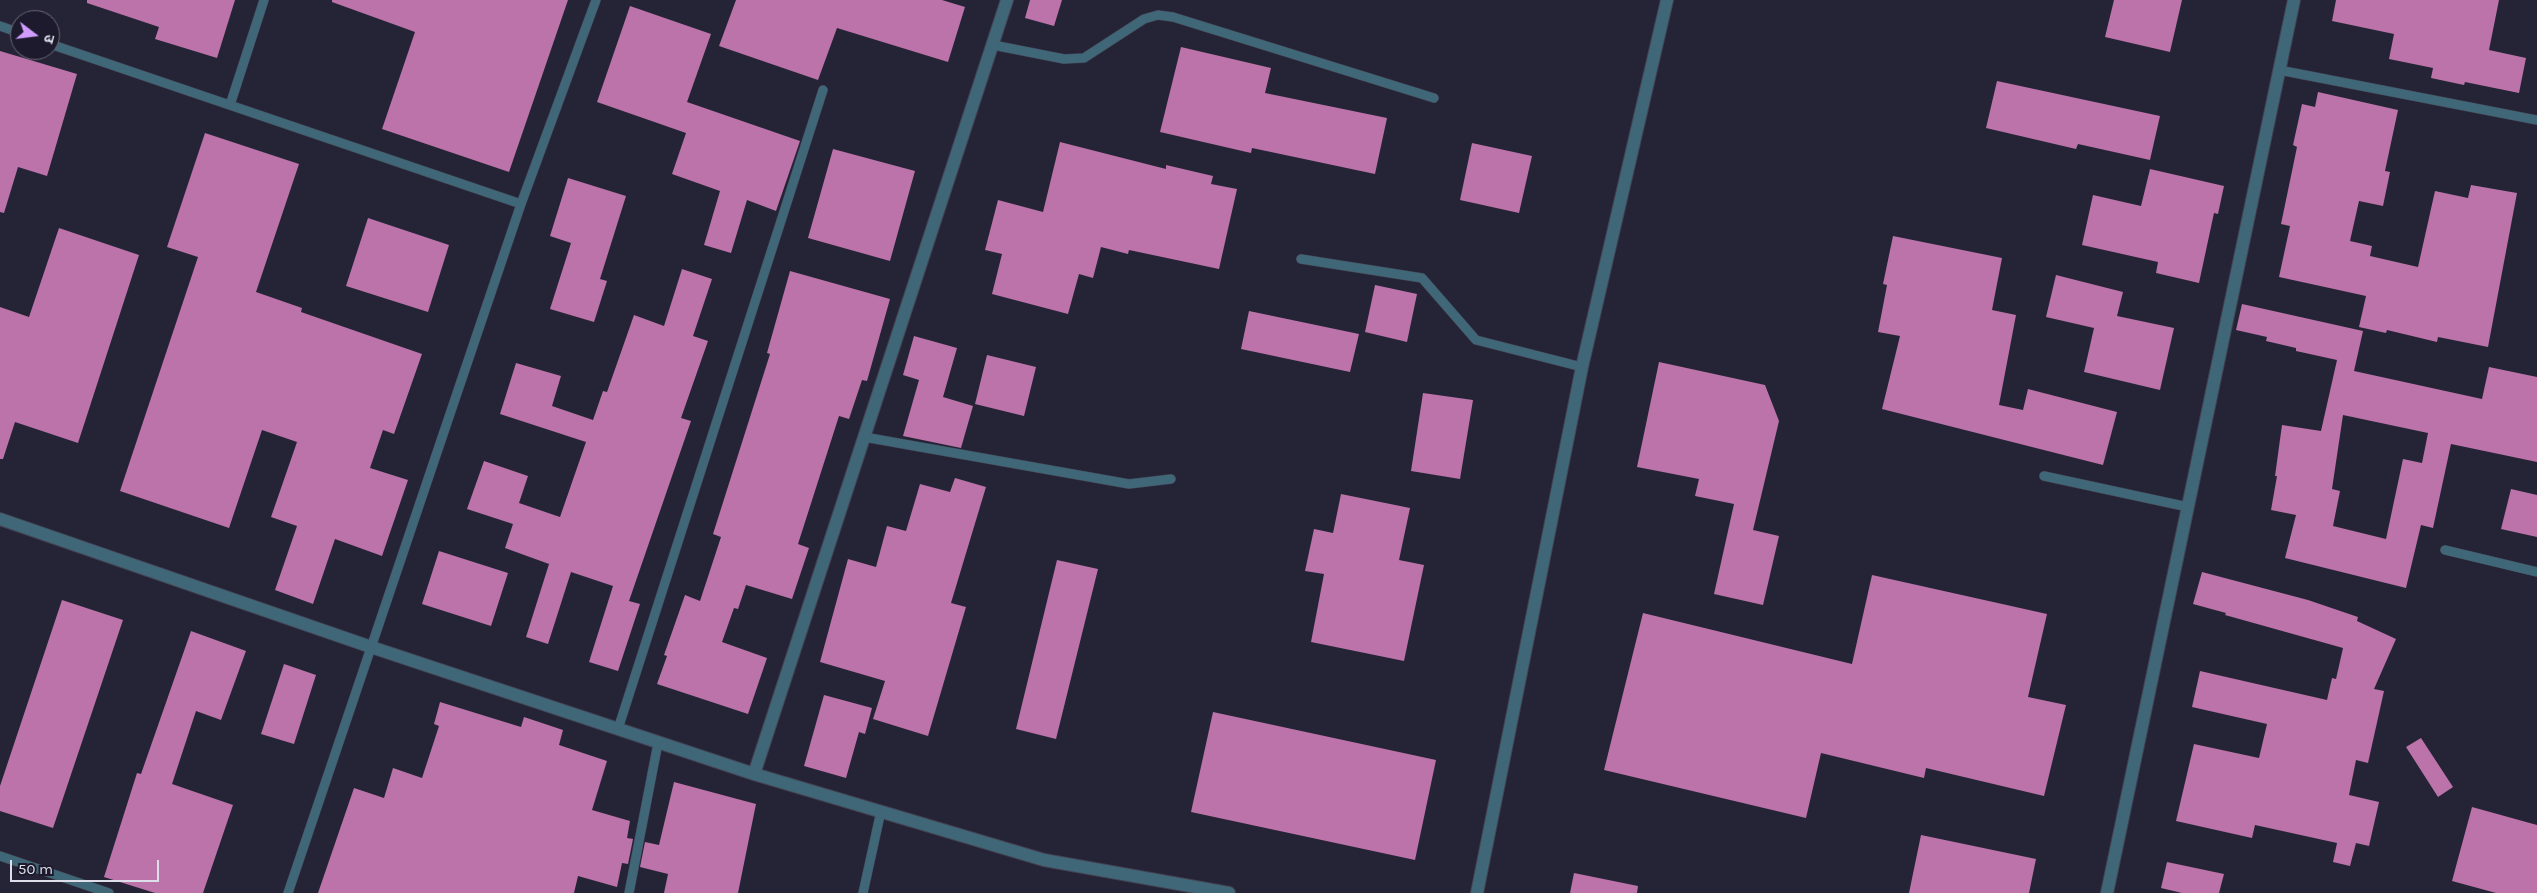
<!DOCTYPE html>
<meta charset="utf-8">
<style>
body{margin:0}
#map{position:relative;width:2537px;height:893px;overflow:hidden;background:#252436;font-family:Karla,"Noto Sans Devanagari",sans-serif}
canvas{display:block}
.north{position:absolute;left:10px;top:10px;width:50px;height:50px;box-sizing:border-box;background:#1c1a2c;border:1px solid #6a6878;border-radius:50%;rotate:105deg;font-size:14px;font-weight:700;line-height:20px;text-align:center;color:#dedeea}
.north::after{content:'';display:block;margin:auto;width:18px;height:22px;background:#d09dff;clip-path:polygon(50% 0,100% 100%,50% 72%,0 100%)}
.scale{position:absolute;left:10px;top:860px;width:149px;height:22px;box-sizing:border-box;border:2px solid #dedeea;border-top:0;padding-left:6px;font-size:15px;line-height:18px;white-space:nowrap;color:#dedeea;-webkit-text-stroke:4px #1c1a2c;paint-order:stroke}
</style>
<div id="map">
<canvas width="2537" height="893"></canvas>
<div class="north">उ</div>
<div class="scale">50 m</div>
</div>
<script>
const context = document.querySelector('canvas').getContext('2d');
context.lineJoin = 'round';
function fillPath(path, color) {
  context.fillStyle = color;
  context.fill(path, 'evenodd');
}
function toPath(rows) {
  const path = new Path2D();
  for (const r of rows) {
    path.moveTo(r[0], r[1]);
    for (let i = 2; i < r.length; i += 2) path.lineTo(r[i], r[i + 1]);
  }
  return path;
}
function trace(path, color, width, dash) {
  context.strokeStyle = color;
  context.lineWidth = width;
  context.lineCap = dash ? 'butt' : 'round';
  context.setLineDash(dash || []);
  context.stroke(path);
}
const building = toPath([
 [87,0,235,0,217,58,155,39,159,27,87,3],
 [332,0,568,0,509,172,382,129,415,32,332,2],
 [736,0,942,0,965,7,948,62,837,28,818,80,719,46],
 [1030,0,1062,0,1054,26,1025,18],
 [2114,0,2182,0,2170,52,2105,37],
 [2336,0,2499,0,2489,50,2526,58,2519,93,2465,82,2464,85,2431,78,2433,68,2389,59,2394,34,2332,21],
 [630,6,711,34,687,102,800,141,776,211,747,200,731,253,704,245,720,191,672,174,686,133,597,102],
 [1181,47,1271,68,1265,93,1387,118,1375,174,1252,148,1251,153,1160,132],
 [0,51,77,74,47,176,18,167,4,213,0,212],
 [1997,81,2160,116,2150,160,2078,144,2076,149,1986,128],
 [2318,92,2398,110,2385,171,2390,172,2383,206,2359,201,2350,241,2372,246,2370,256,2418,267,2435,191,2468,198,2471,185,2517,193,2488,347,2438,337,2437,342,2387,330,2386,333,2359,327,2366,296,2279,277,2290,226,2281,224,2297,147,2293,145,2302,104,2315,107],
 [205,133,299,164,256,292,302,308,301,312,422,354,394,434,383,430,370,468,408,480,382,556,335,539,313,604,275,590,297,526,271,517,297,442,262,430,229,528,120,491,198,257,167,247],
 [1060,142,1166,169,1166,165,1213,176,1211,184,1237,189,1219,269,1129,250,1128,254,1101,247,1093,278,1079,274,1068,314,992,294,1002,254,985,250,998,200,1043,212],
 [1472,143,1532,156,1519,213,1460,200],
 [833,149,915,171,890,261,808,238],
 [2150,169,2224,186,2218,214,2214,213,2199,283,2156,273,2158,262,2082,245,2093,195,2141,206],
 [568,178,626,196,600,279,607,281,594,322,550,309,571,243,550,236],
 [368,218,449,245,428,312,346,286],
 [59,228,139,255,78,443,15,422,3,459,0,459,0,307,29,317],
 [1893,236,2002,258,1992,310,2016,315,1999,405,2023,410,2028,389,2117,412,2103,465,1882,409,1900,336,1878,332,1887,285,1883,284],
 [682,269,712,279,693,336,708,341,681,418,691,421,629,601,640,604,618,671,589,662,613,586,571,572,548,644,526,637,549,564,505,548,513,524,467,509,484,461,528,476,519,503,560,517,586,442,500,414,516,363,561,376,552,406,593,420,603,391,607,392,634,315,664,326],
 [790,271,890,299,867,381,862,380,849,419,839,416,798,544,809,548,792,599,746,585,738,609,734,608,722,642,767,658,748,714,657,684,667,656,664,655,685,595,700,601,721,537,713,534,770,354,767,353],
 [2056,275,2123,292,2117,316,2174,328,2160,390,2084,372,2094,328,2046,317],
 [1375,285,1417,294,1407,342,1365,332],
 [2242,304,2363,331,2354,371,2482,399,2489,367,2537,377,2537,462,2451,444,2433,528,2421,525,2406,588,2285,558,2296,515,2271,510,2277,476,2275,476,2282,425,2321,431,2337,360,2296,351,2296,348,2266,341,2267,337,2236,330],
 [2343,415,2428,433,2422,463,2403,459,2386,539,2333,526,2340,491,2332,489],
 [1249,311,1359,334,1350,372,1241,349],
 [914,336,957,348,943,397,973,406,961,448,903,436,919,380,903,375],
 [987,355,1036,367,1024,416,975,404],
 [1659,362,1765,385,1779,421,1753,530,1779,536,1763,605,1714,594,1734,504,1695,496,1699,479,1637,467],
 [1423,393,1473,400,1460,479,1411,471],
 [955,478,986,487,951,603,966,607,928,736,873,719,885,681,820,662,848,559,876,567,887,526,906,531,920,484,950,492],
 [2511,489,2537,495,2537,537,2501,529],
 [1341,494,1410,508,1399,560,1424,565,1404,661,1311,642,1324,574,1305,571,1314,529,1333,533],
 [439,551,508,573,491,626,422,604],
 [1057,560,1098,569,1056,739,1016,729],
 [2202,572,2308,600,2358,617,2357,621,2396,639,2374,689,2384,691,2368,763,2356,760,2349,795,2379,802,2369,846,2356,843,2350,866,2333,862,2337,843,2255,825,2252,838,2176,821,2194,744,2259,758,2267,724,2192,707,2200,671,2327,700,2332,678,2336,679,2343,648,2225,615,2226,613,2193,604],
 [1872,575,2047,614,2028,697,2066,705,2044,796,1926,768,1924,778,1821,753,1806,818,1604,770,1643,613,1852,664],
 [62,600,123,620,53,828,0,811,0,786],
 [191,631,246,651,221,720,196,711,172,784,233,805,203,893,155,893,104,877,137,773,141,774],
 [284,664,316,675,294,744,261,734],
 [824,695,872,708,865,734,859,732,846,778,804,766],
 [440,702,521,727,524,717,563,730,559,745,607,761,592,810,630,821,627,838,633,839,628,864,622,863,617,887,578,876,574,893,318,893,354,788,384,798,393,768,422,778,439,726,434,724],
 [1213,712,1436,760,1415,860,1191,812],
 [2421,738,2453,787,2438,797,2406,747],
 [674,782,756,804,738,893,664,893,668,874,640,867,645,842,659,845],
 [2472,807,2537,825,2537,893,2496,893,2452,881],
 [1921,835,2036,859,2029,893,1909,893],
 [2167,862,2224,874,2219,893,2182,893,2161,888],
 [1574,873,1638,886,1637,893,1570,893]
]);
const service = toPath([
 [0,26,20,33],
 [50,44,521,204],
 [993,45,1064,59,1084,58,1144,19,1158,15,1173,17,1434,98],
 [2279,70,2537,120],
 [230,105,264,0],
 [1301,259,1422,278,1476,340,1582,367],
 [864,437,1129,484,1171,479],
 [2044,476,2188,507],
 [2445,550,2537,572],
 [618,729,823,90],
 [0,856,109,893],
 [288,893,521,204,596,0],
 [629,893,658,743],
 [863,893,881,811]
]);
const minor = toPath([
 [0,519,371,647,754,774,1044,860,1229,893],
 [754,774,1007,0],
 [1477,893,1582,367,1667,0],
 [2107,893,2294,0]
]);
fillPath(building, '#bb73a9');
trace(service, '#434253', 10);
trace(minor, '#434253', 14);
trace(service, '#3f6777', 9);
trace(minor, '#3f6777', 12);
</script>
